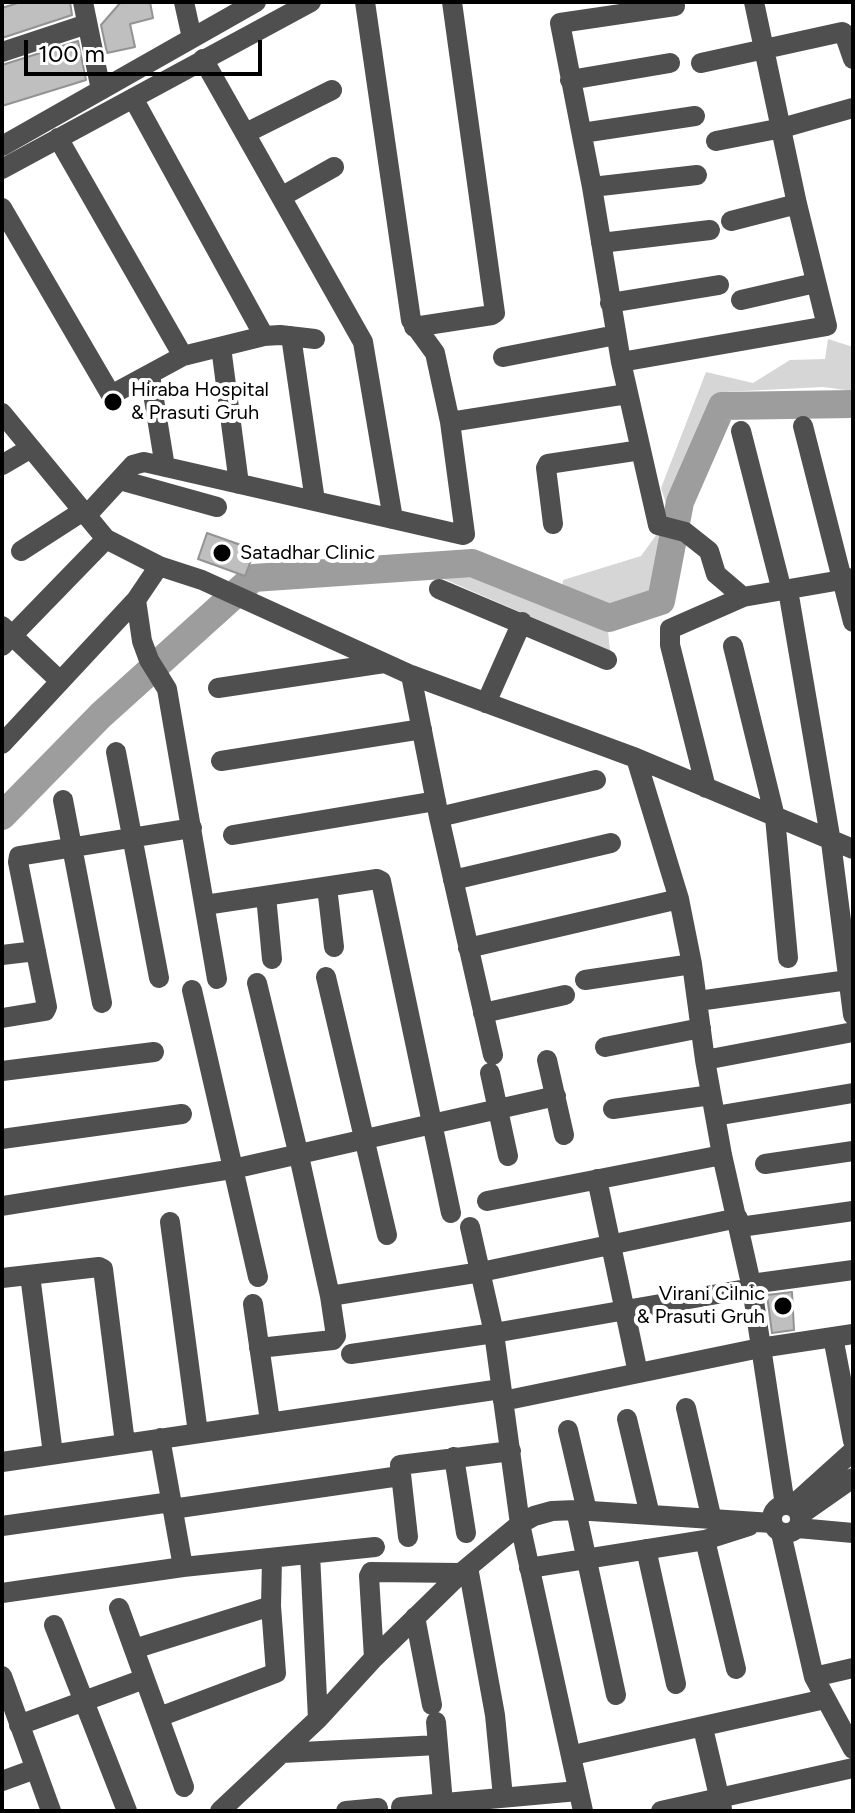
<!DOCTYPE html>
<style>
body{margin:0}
#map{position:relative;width:855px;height:1813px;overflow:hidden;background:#fff;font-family:Figtree,sans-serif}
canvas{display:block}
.frame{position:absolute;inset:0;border:4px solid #000;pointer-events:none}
.scale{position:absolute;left:24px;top:40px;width:238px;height:36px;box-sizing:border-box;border:4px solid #000;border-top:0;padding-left:10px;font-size:24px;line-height:28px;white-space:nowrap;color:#000;-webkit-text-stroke:6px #fff;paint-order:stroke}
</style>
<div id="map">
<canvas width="855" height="1813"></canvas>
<div class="frame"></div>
<div class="scale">100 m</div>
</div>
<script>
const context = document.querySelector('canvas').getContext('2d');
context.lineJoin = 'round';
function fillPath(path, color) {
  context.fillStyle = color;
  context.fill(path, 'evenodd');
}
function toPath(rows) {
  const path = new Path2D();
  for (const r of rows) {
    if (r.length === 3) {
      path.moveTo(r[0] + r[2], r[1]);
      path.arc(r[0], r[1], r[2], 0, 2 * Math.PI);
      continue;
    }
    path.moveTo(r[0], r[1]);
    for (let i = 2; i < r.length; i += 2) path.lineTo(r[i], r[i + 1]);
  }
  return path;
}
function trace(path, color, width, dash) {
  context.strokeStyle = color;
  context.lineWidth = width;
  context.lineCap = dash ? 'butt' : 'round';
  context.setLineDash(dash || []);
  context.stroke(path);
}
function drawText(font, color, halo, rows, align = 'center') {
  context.font = font + ' Figtree,sans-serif';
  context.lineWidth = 8;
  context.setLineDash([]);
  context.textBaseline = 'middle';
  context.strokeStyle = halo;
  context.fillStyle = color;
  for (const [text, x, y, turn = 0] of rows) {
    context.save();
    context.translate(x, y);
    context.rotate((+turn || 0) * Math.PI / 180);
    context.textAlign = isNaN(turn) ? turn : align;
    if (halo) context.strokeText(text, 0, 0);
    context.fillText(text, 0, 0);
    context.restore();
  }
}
const green = toPath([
 [828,339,853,347,853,391,823,387,723,392,696,441,678,506,670,553,647,597,606,607,561,595,563,580,641,556,670,516,661,488,706,372,753,383,790,360,825,359],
 [453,564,607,621,610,651,444,579]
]);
const river = toPath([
 [2,816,101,715,253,578,472,563,609,618,661,601,680,502,722,406,853,404]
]);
const building = toPath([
 [21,2,70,2,72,15,2,38,2,8,21,2],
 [121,2,150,2,153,18,130,24,135,47,107,53,101,25,121,2],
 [78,41,86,80,2,106,2,65,78,41],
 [207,533,255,550,245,576,198,559,207,533],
 [792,1292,794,1330,772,1333,767,1295,792,1292]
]);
const minor = toPath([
 [83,2,101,90],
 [184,2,192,38],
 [674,2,675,6,560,23,592,187,621,362,658,525,685,532,709,551,716,574,743,597,853,578],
 [2,52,87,24],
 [203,59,363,342,393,519],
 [701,63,842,32,844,33,853,59],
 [570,80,670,63],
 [133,98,264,336],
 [246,133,332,90],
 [582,133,695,116],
 [58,138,183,356],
 [716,141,782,128,853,108],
 [2,146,256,2],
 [2,169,311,2],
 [592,187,697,175],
 [281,197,334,167],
 [2,208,111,395,183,356,264,336,280,335,315,339],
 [731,221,797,204],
 [601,243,710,230],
 [741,300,815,283],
 [610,303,719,285],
 [414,327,492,315,495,313,452,2],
 [291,336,315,501],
 [221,347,239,484],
 [503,357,616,335],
 [621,362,827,326,797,204,754,2],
 [150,375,165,467],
 [2,413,106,539,159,566,202,580,411,675,636,758,853,849],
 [450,422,627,394],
 [803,426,853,622],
 [741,431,782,591],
 [2,465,31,448],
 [120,480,217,507],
 [87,515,133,465,144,462,463,535,465,534,450,422,435,353,411,320,365,2],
 [553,524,546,468,548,464,641,450],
 [21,551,83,511],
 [439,589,607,660],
 [788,590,831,842,853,1015],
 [136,600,142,641,149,660,167,689,217,979],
 [2,626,60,681],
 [2,646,106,539],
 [733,646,775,817,788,958],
 [411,675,439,817,493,1055],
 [218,688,384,663],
 [486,703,522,622],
 [2,744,136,600,159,566],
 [116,752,159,978],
 [636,758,679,899,692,964,705,1060,722,1155,752,1288,785,1505],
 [221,761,422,729],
 [706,788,670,645,670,629,743,597],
 [63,800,102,1003],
 [439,817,596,780],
 [233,835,436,801],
 [453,880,611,843],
 [327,887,334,947],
 [266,896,272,959],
 [205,905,377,879,381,881,451,1213],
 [468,948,679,899],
 [2,955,36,951],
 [326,977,387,1235],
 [585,980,692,964],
 [257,983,299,1156,330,1296,336,1336,333,1340,259,1348],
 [192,990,258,1277],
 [698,1001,848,980],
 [483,1013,565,995],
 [2,1018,45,1011,47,1007,18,862,19,856,192,828],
 [605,1047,701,1028],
 [547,1060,564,1135],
 [705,1060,853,1032],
 [2,1071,154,1052],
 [490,1073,508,1156],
 [613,1109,711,1095],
 [715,1116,853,1093],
 [2,1139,182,1114],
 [765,1164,853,1151],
 [597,1179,638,1373],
 [487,1201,722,1155],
 [2,1206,233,1169,556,1096],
 [170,1222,198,1433],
 [470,1227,494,1333,520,1524,583,1811],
 [740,1227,853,1211],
 [30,1275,53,1454],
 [2,1278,99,1267,103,1269,125,1443],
 [751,1284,853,1270],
 [330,1296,481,1272,738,1218],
 [253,1304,270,1421],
 [833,1337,853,1441],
 [351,1354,494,1333,752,1288],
 [503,1401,760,1348,853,1334],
 [686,1408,712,1520],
 [627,1419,650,1515],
 [568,1430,587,1511],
 [160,1438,183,1567],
 [454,1457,466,1533],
 [2,1462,501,1389],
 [786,1519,14],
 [792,1506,853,1451],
 [172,1509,400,1476],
 [576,1510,616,1695],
 [800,1515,853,1478],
 [2,1526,171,1502],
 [798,1528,853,1533],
 [781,1533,814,1677,853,1749],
 [408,1537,400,1465,511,1451],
 [705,1540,736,1669],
 [646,1549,676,1684],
 [310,1554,318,1719],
 [468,1567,495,1715,503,1797],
 [529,1568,705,1540,749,1526],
 [2,1593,183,1567,375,1547],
 [119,1608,184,1787],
 [415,1617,432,1705],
 [54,1625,127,1811],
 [134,1649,271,1606],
 [374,1658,369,1576,371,1572,461,1573],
 [2,1676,51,1811],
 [814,1677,853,1668],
 [159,1717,276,1673,271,1606,272,1559],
 [436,1722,443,1803],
 [19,1725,144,1679],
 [703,1728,722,1809],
 [282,1753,438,1745],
 [582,1753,825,1699],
 [2,1781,35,1769],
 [401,1807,578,1791],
 [220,1811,318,1719,374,1658,461,1573,520,1524,534,1516,552,1511,576,1510,772,1523],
 [346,1811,378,1808],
 [661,1811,853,1768]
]);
const markers = [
 [113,402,10,"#000"],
 [222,553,10,"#000"],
 [783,1306,10,"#000"]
];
const poiNames = [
 ["Hiraba Hospital",131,390],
 ["& Prasuti Gruh",131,413],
 ["Satadhar Clinic",240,553],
 ["Virani Cilnic",765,1294,"right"],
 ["& Prasuti Gruh",765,1317,"right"]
];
fillPath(green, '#d6d6d6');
trace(river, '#9d9d9d', 28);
fillPath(building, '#bfbfbf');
trace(building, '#939393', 2);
trace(minor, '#4f4f4f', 20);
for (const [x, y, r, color] of markers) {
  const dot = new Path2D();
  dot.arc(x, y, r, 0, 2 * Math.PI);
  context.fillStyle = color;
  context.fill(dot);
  trace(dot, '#fff', 3);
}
drawText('20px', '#000', '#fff', poiNames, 'left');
</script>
